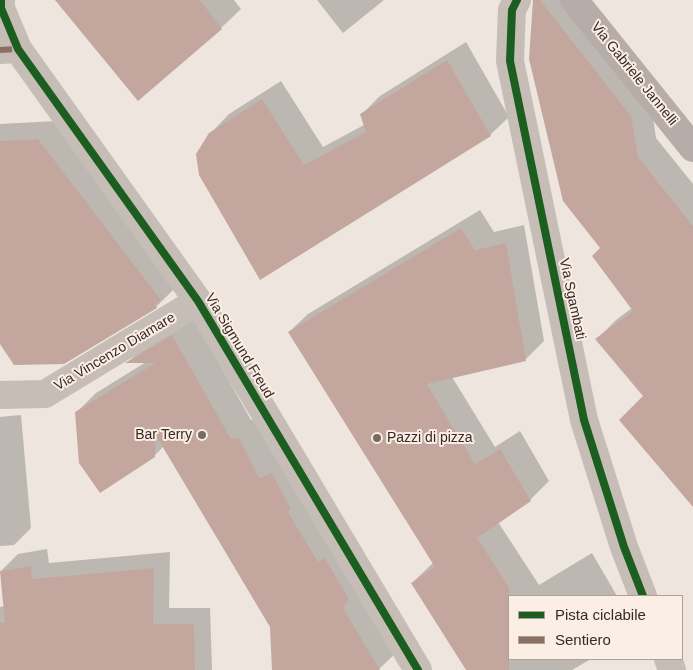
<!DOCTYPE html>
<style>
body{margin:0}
#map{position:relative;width:693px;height:670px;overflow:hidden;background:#ede5de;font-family:Arial,sans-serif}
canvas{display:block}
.legend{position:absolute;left:508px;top:595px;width:175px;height:65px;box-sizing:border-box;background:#fbefe5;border:1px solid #ada099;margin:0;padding:6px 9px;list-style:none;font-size:15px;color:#372a26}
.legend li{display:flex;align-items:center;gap:10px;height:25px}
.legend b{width:25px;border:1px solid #ada099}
</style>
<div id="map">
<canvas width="693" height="670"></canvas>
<ul class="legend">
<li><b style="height:6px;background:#1b5e20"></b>Pista ciclabile</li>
<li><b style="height:6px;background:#8d6e63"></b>Sentiero</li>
</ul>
</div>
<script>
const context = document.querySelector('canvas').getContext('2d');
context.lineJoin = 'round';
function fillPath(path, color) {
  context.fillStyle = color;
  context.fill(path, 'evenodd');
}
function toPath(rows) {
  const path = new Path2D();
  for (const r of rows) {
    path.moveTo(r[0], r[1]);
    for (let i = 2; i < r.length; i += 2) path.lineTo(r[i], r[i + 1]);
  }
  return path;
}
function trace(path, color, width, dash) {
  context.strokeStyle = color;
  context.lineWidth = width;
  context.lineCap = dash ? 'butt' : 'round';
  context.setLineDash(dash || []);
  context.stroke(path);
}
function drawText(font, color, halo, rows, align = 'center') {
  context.font = font + ' Arial,sans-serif';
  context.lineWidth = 4;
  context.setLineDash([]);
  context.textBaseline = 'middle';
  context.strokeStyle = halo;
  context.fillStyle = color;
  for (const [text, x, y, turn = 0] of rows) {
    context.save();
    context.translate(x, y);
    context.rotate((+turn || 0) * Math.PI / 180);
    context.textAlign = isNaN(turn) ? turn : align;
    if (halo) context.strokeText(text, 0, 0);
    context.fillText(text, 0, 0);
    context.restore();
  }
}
const shadow = toPath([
 [56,0,234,0,241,9,221,28],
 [317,0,384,0,343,33],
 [535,0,573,0,650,97,656,138,693,184,693,505,645,396,597,339,616,320,632,308,601,248],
 [466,42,509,117,490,135,261,278,210,134,229,114,281,81,323,147,364,125,361,115,380,96],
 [57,121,175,288,156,307,64,363,0,342,0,124],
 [480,210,494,232,524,225,544,341,525,360,452,377,495,447,520,431,549,481,530,500,498,522,539,585,592,553,617,596,509,596,509,659,591,659,572,670,468,670,412,583,434,562,289,332,308,314],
 [193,316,251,420,259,418,399,650,379,669,274,670,271,627,164,446,154,456,76,413,96,393,146,362,128,362,147,344],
 [21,415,31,528,14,545,0,546,0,417],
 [47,549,49,563,170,552,169,608,210,608,212,670,0,670,0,607,5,606,1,571,18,554]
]);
const building = toPath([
 [55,0,200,0,222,29,138,101],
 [533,0,540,0,631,116,638,157,693,226,693,507,619,420,643,396,595,339,633,311,592,256,600,248,563,201,529,59],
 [447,60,491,136,260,280,199,175,196,154,209,133,262,99,304,165,366,132,360,114],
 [38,139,161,300,155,304,157,308,64,364,14,365,0,344,0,141],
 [461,228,475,250,506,243,526,361,427,384,475,464,500,449,531,501,477,538,509,587,509,670,466,670,411,583,435,567,288,332],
 [172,335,231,439,239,438,259,478,272,473,291,509,288,512,318,562,324,557,349,599,343,608,380,670,272,670,270,627,155,434,155,457,100,493,79,463,75,412,155,363,125,363],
 [31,566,32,579,154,568,153,624,194,624,195,670,0,670,0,623,5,623,0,571]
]);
const pedestrian = toPath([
 [0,50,18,49]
]);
const minor = toPath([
 [1,0,1,8,18,49,198,301,418,670],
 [517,0,512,10,510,61,584,420,624,547,643,596],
 [0,395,45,394,198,301],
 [668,659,672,670]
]);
const secondary = toPath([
 [574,0,693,148]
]);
const quiet = toPath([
 [0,50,18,49]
]);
const cycleway = toPath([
 [1,0,1,8,18,49,198,301,418,670],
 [517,0,512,10,510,61,584,420,624,547,643,596]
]);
const markers = [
 [202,435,5,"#776b66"],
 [377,438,5,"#776b66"]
];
const streetNames = [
 ["Via Gabriele Jannelli",634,74,51],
 ["Via Sgambati",572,299,78],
 ["Via Sigmund Freud",239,346,59],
 ["Via Vincenzo Diamare",115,352,-31]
];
const poiNames = [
 ["Bar Terry",192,435],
 ["Pazzi di pizza",387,438,"left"]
];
fillPath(shadow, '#0003');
fillPath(building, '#c3a79e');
trace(pedestrian, '#c6bdb7', 28);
trace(minor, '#c6bdb7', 28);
trace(secondary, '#b6ada8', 28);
trace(quiet, '#8d6e63', 6, [12, 6]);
trace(cycleway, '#1b5e20', 8);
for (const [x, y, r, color] of markers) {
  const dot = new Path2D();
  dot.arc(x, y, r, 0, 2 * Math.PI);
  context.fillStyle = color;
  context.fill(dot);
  trace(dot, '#fbefe5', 2);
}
drawText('14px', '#372a26', '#fbefe5', streetNames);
drawText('14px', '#372a26', '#fbefe5', poiNames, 'right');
</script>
